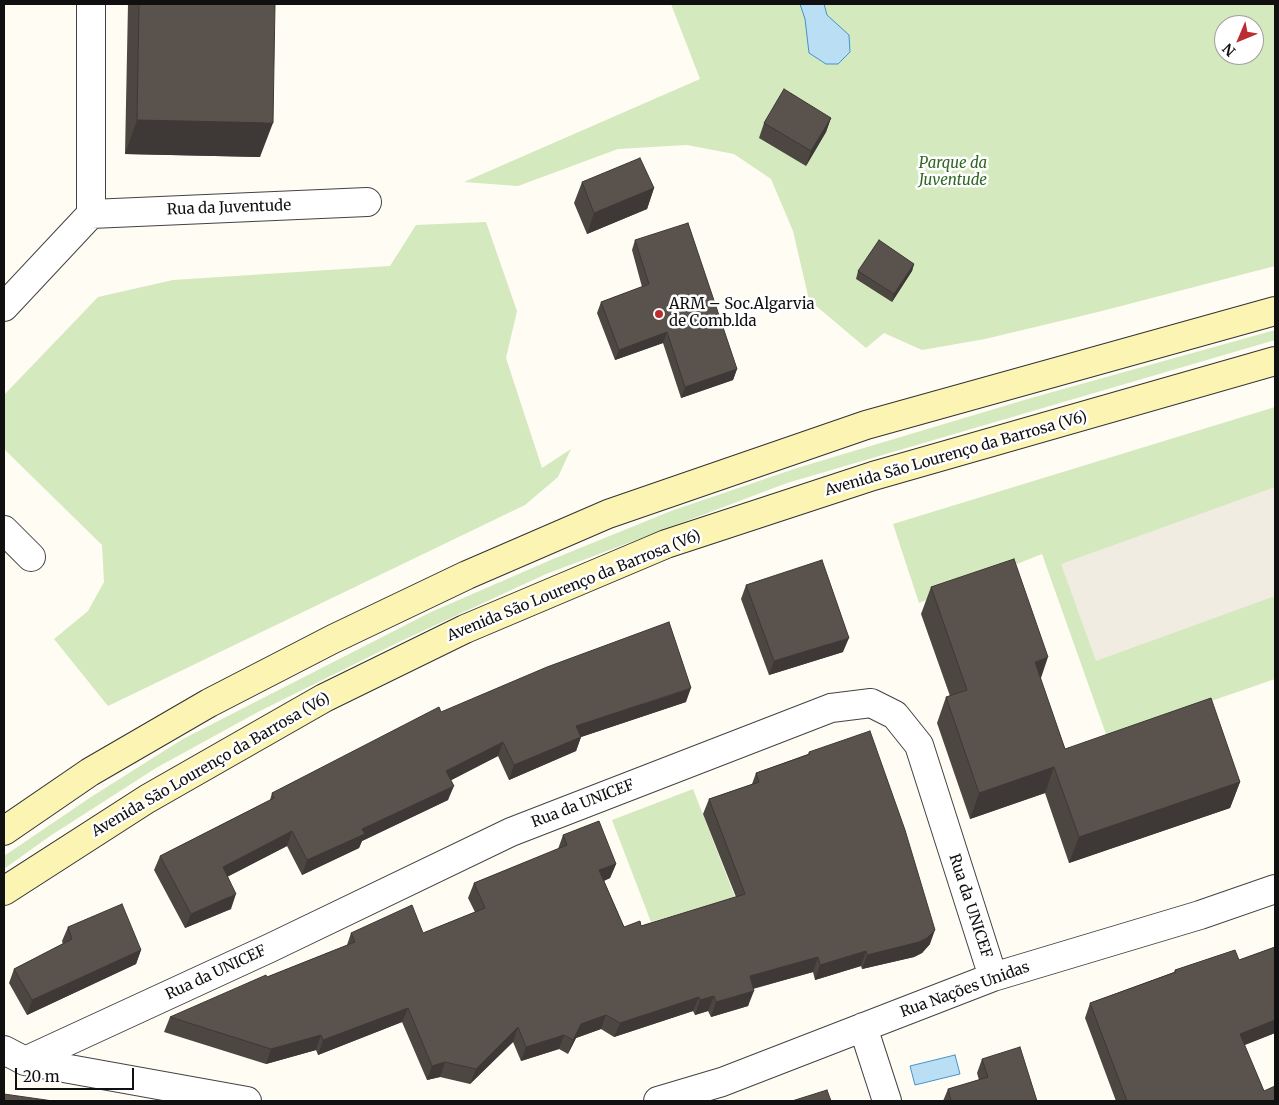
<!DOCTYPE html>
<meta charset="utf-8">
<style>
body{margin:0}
#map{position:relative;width:1279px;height:1105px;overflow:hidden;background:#fffcf4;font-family:Merriweather,serif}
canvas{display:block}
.frame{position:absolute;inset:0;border:5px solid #101010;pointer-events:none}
.north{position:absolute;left:1214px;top:15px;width:50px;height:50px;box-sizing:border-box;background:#fff;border:1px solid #9f9f9f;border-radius:50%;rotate:225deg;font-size:14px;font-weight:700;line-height:20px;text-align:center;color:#101010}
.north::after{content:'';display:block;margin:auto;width:18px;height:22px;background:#bc2c33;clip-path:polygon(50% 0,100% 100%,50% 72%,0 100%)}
.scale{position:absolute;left:15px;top:1068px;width:119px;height:22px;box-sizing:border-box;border:2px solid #101010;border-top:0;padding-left:6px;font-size:15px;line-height:18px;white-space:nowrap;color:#101010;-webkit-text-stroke:4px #fff;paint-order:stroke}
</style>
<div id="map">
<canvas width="1279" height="1105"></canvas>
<div class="frame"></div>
<div class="north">N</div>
<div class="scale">20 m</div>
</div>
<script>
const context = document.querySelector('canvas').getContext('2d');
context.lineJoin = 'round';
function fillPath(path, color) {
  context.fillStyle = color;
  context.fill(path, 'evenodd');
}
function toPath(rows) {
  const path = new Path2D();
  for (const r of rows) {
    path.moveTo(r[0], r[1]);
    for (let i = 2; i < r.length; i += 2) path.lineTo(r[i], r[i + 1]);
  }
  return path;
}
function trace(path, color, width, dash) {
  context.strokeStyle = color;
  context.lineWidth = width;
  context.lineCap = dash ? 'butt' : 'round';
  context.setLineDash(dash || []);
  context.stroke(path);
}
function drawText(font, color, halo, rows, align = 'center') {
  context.font = font + ' Merriweather,serif';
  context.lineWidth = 5;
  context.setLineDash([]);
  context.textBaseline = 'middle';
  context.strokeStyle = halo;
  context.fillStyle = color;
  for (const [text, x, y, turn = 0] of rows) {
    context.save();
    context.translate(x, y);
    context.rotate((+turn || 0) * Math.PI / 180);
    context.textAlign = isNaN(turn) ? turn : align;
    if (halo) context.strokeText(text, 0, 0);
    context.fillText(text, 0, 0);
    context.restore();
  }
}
const green = toPath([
 [671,4,1275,4,1275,266,1098,312,985,339,922,350,884,333,866,348,809,300,793,231,771,179,734,154,687,145,618,149,518,186,464,182,700,79],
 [1224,25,1254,25,1254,55,1224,55],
 [486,222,517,311,506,358,542,468,571,449,558,477,525,505,108,706,54,639,88,611,104,582,102,545,4,449,4,395,98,297,173,280,390,266,416,225],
 [1275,330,1275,340,787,483,546,574,399,642,258,712,156,768,50,836,4,869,4,856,91,797,183,739,431,612,553,559,671,511,797,468,1031,398],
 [1275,407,1275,679,1107,737,1042,554,919,603,893,524],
 [693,789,735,897,651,922,612,820]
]);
const plaza = toPath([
 [1275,487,1275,596,1096,661,1061,564]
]);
const water = toPath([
 [800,4,824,4,827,15,849,35,850,52,838,64,826,64,809,53,805,19,800,4],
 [955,1055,960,1074,915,1085,910,1066,955,1055]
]);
const minor = toPath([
 [91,214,367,202],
 [4,307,91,214,91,4],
 [4,530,31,557],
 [863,1027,887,1101],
 [4,1050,25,1061,247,1101],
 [25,1061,270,948,511,832,831,708,871,703,895,715,919,745,993,977],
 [658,1101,722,1082,993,977,1200,915,1275,889]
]);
const secondary = toPath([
 [4,831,90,772,209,703,333,639,467,575,608,514,866,425,1275,311],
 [4,891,147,799,324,698,465,629,666,544,873,476,1275,361]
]);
const wall = toPath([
 [128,4,275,4,260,157,125,154],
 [831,118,826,132,806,166,759,138,764,123],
 [582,182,654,188,647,209,587,234,574,203],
 [635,240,737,369,733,380,681,398,663,343,615,360,597,313,601,302,642,287,632,250],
 [914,264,912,271,892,302,856,279,858,271],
 [746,585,843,652,769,675,741,599],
 [931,587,1040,679,1065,749,1240,782,1230,808,1069,863,1045,793,970,819,937,723,946,697,950,696,921,614],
 [686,702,581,737,576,751,509,780,498,756,451,780,448,800,362,841,359,848,302,875,287,846,227,877,231,909,185,928,154,870,160,856,270,800,272,793,441,712],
 [809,752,930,944,922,953,914,957,862,969,861,966,815,980,813,972,753,989,748,1006,711,1017,708,1011,695,1015,693,1011,614,1037,601,1029,576,1038,568,1054,559,1049,521,1061,513,1042,470,1084,440,1077,427,1080,402,1022,318,1055,316,1050,266,1064,164,1032,170,1017,267,977,347,945,351,933,423,933,475,912,468,898,474,883,558,849,563,835,616,864,610,878,604,881,624,927,641,926,736,897,703,814,709,799,752,784,756,773,808,754],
 [68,927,141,950,136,964,27,1015,9,983,14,969,63,944,62,941],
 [1275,947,1275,1033,1244,1045,1264,1091,1275,1101,1116,1101,1085,1018,1090,1003,1174,972,1175,970,1239,960],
 [982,1059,1037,1101,943,1101,948,1089,979,1080,977,1073]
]);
const shadedWall = toPath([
 [831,118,826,132,806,166,811,151],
 [137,120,273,123,260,157,125,154],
 [654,188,647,209,587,234,594,213],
 [914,264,912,271,892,302,894,294],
 [667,332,663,343,615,360,619,350],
 [737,369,733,380,681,398,685,387],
 [849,638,843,652,769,675,774,661],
 [1048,657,1039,684,1035,662],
 [691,688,686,702,581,737,576,751,509,780,514,765,576,726],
 [503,742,498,756,440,786,446,771],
 [1054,767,1045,793,970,819,979,793],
 [1240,782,1230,808,1069,863,1079,837],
 [454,786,448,800,362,841,359,848,302,875,307,860,362,829],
 [292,831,287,846,217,882,223,867],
 [616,864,610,878,594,885,599,870],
 [236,894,231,909,185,928,191,914],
 [935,930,930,944,922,953,914,957,862,969,867,955],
 [141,950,136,964,27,1015,32,1000],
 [866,951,861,966,815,980,820,965],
 [818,957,813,972,744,991,750,976],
 [754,991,748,1006,711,1017,716,1002],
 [714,996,708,1011,695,1015,700,1000],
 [699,997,693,1011,614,1037,620,1023],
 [408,1008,402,1022,318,1055,323,1040],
 [606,1015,601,1029,576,1038,568,1054,573,1040,581,1024],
 [1275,1020,1275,1033,1235,1049,1240,1034],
 [518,1027,513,1042,470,1084,476,1069],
 [321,1035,316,1050,266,1064,271,1049],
 [564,1035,559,1049,521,1061,526,1047],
 [445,1062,440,1077,427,1080,432,1066]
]);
const building = toPath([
 [139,4,275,4,273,123,137,120,139,4],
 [784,89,831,118,811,151,764,123,784,89],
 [640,158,654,188,594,213,582,182,640,158],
 [688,223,737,369,685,387,667,332,619,350,601,302,649,284,635,240,688,223],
 [879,240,914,264,894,294,858,271,879,240],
 [1014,559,1048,657,1035,662,1065,749,1211,698,1240,782,1079,837,1054,767,979,793,946,697,967,690,931,587,1014,559],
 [822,560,849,638,774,661,746,585,822,560],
 [669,622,691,688,576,726,581,737,514,765,503,742,446,771,454,786,362,829,365,834,307,860,292,831,223,867,236,894,191,914,160,856,274,798,272,793,439,707,441,712,547,667,669,622],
 [870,731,905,830,935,930,927,938,919,942,867,955,866,951,820,965,818,957,750,976,754,991,716,1002,714,996,700,1000,699,997,620,1023,606,1015,581,1024,573,1040,564,1035,526,1047,518,1027,476,1069,445,1062,432,1066,408,1008,323,1040,321,1035,271,1049,170,1017,266,975,267,977,355,942,351,933,412,905,423,933,485,908,474,883,567,845,563,835,599,821,616,864,599,870,624,927,640,921,641,926,745,894,709,799,759,782,756,773,810,754,809,752,870,731],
 [122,904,141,950,32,1000,14,969,72,939,68,927,122,904],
 [1275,947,1275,1020,1240,1034,1264,1091,1275,1086,1275,1101,1127,1101,1090,1003,1176,972,1175,970,1235,950,1239,960,1275,947],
 [1020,1047,1037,1101,951,1101,948,1089,988,1077,982,1059,1020,1047],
 [827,1090,831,1101,792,1101,827,1090],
 [4,1094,53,1101,4,1101,4,1094]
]);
const markers = [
 [659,314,5,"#bc2c33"]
];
const parkNames = [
 ["Parque da",953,164],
 ["Juventude",953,181]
];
const streetNames = [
 ["Rua da Juventude",229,208,-2],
 ["Avenida São Lourenço da Barrosa (V6)",956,454,-16],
 ["Avenida São Lourenço da Barrosa (V6)",574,586,-22],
 ["Avenida São Lourenço da Barrosa (V6)",211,765,-30],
 ["Rua da UNICEF",583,804,-21],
 ["Rua da UNICEF",970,906,72],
 ["Rua da UNICEF",216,973,-25],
 ["Rua Nações Unidas",965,990,-20]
];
const poiNames = [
 ["ARM – Soc.Algarvia",669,305],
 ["de Comb.lda",669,322]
];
fillPath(green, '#d4e9be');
fillPath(plaza, '#f0ece2');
fillPath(water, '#badef4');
trace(water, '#4493c9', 1);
trace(minor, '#434343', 30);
trace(secondary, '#323232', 30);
trace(minor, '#fff', 28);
trace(secondary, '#fcf4b2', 28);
fillPath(wall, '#4d4742');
fillPath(shadedWall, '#3e3936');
fillPath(building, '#59524d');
trace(building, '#3e3936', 1);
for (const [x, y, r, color] of markers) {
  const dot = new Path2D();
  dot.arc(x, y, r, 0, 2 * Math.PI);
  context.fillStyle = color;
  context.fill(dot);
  trace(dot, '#fff', 2);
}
drawText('italic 15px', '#306722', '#fff', parkNames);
drawText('15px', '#101010', '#fff', streetNames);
drawText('15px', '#101010', '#fff', poiNames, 'left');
</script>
